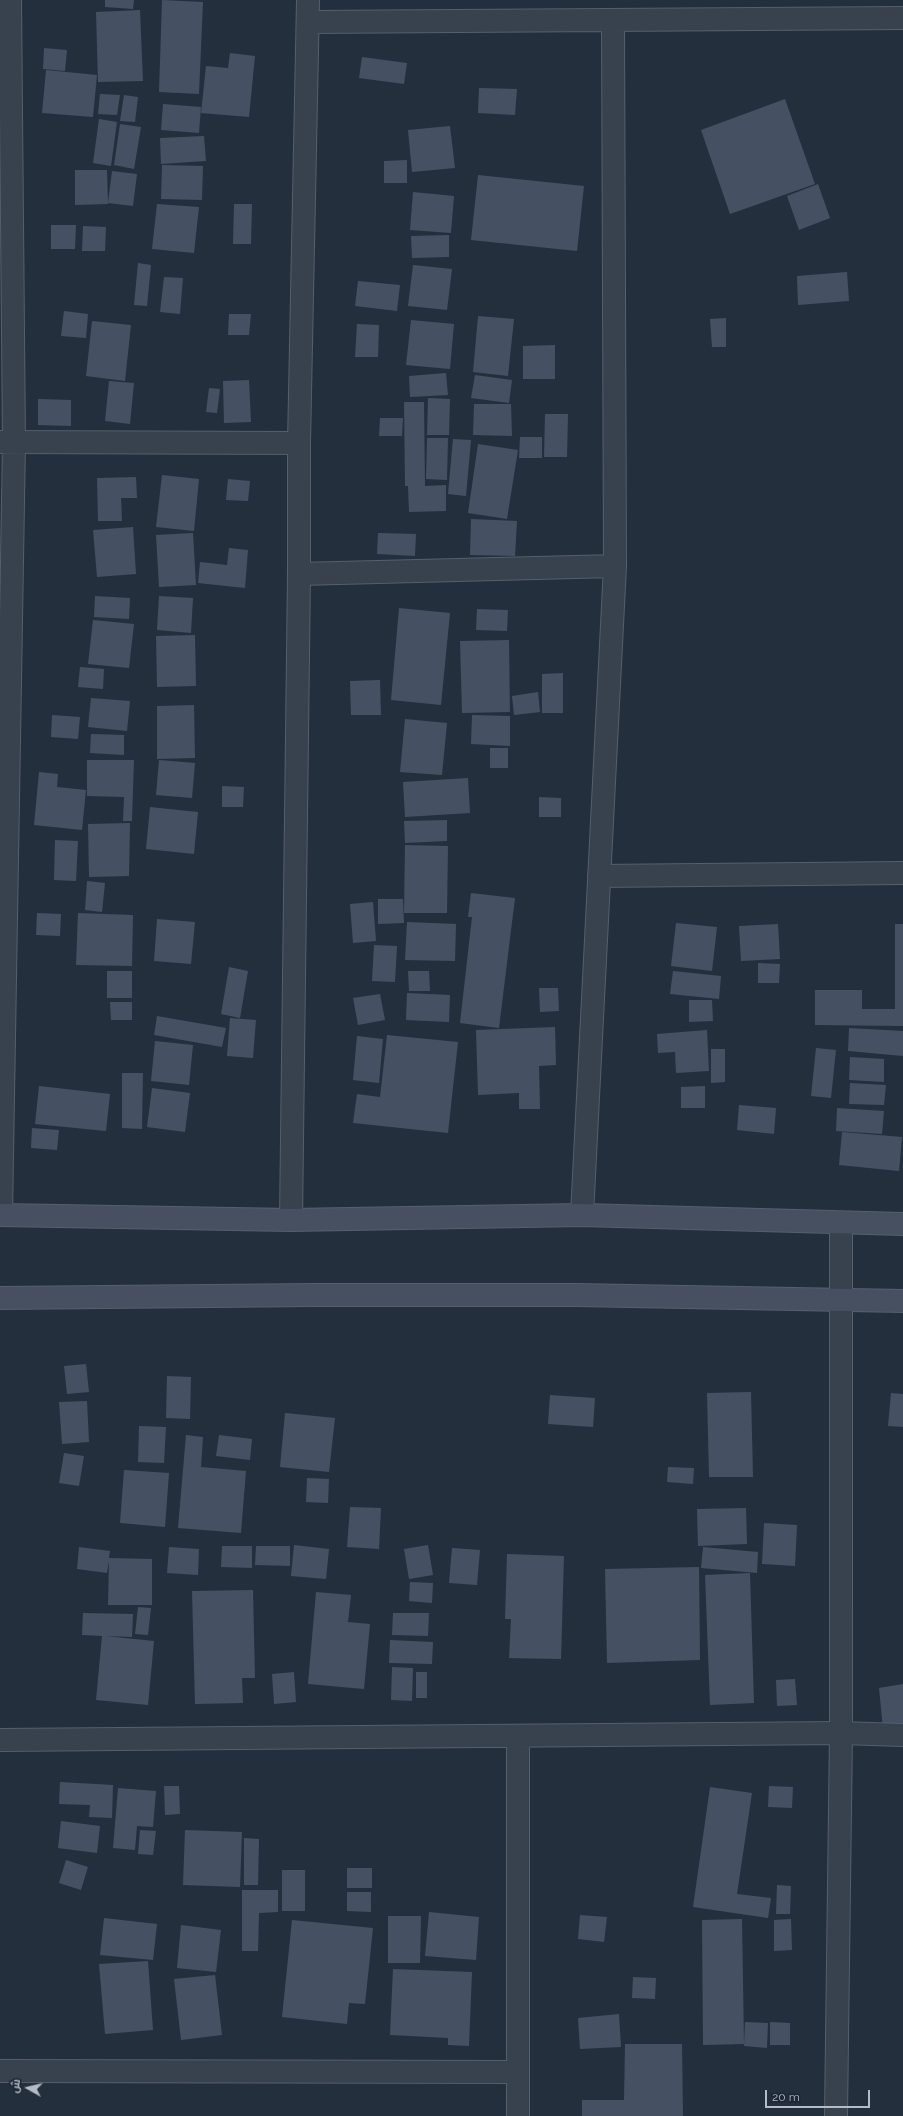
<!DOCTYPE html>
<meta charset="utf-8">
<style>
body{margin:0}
#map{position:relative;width:903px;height:2116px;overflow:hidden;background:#242f3e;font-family:Raleway,Cairo,sans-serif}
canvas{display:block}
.north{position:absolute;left:8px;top:2068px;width:40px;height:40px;-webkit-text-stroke:3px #1d2633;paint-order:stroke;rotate:278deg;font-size:11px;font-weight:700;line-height:16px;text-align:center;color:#b4bcc9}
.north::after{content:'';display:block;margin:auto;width:14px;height:18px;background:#b4bcc9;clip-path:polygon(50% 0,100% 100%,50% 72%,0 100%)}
.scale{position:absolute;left:765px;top:2090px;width:105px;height:18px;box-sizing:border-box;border:2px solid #b4bcc9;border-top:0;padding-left:5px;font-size:12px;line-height:14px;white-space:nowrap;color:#b4bcc9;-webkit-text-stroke:3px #1d2633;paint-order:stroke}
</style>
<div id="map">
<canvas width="903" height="2116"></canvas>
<div class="north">ش</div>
<div class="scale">20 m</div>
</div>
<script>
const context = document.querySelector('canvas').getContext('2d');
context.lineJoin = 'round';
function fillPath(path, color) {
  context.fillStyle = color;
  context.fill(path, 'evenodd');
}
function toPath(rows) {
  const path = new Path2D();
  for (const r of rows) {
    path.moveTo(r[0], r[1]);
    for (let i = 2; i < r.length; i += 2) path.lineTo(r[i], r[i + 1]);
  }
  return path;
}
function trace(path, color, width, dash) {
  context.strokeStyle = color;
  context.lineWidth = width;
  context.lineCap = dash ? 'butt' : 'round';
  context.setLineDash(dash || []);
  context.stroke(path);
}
const building = toPath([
 [105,0,134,0,133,9,105,7],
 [162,0,203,2,199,94,159,92],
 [140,10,143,81,98,82,96,12],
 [44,48,67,50,65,71,43,69],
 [230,53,255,56,249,117,201,113,206,66,228,68],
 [362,57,407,63,404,84,359,78],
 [46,70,97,75,93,117,42,113],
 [479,88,517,89,515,115,478,113],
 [100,94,120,95,117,115,98,114],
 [124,95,138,97,135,122,120,121],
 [785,99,815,184,730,214,701,130],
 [163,104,201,107,199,133,161,130],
 [99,119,117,122,111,166,93,163],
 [120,124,141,127,134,169,114,165],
 [450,126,455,168,412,172,408,130],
 [204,136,206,161,161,164,160,138],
 [407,160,407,183,384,183,384,161],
 [162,165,203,166,202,200,161,199],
 [75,170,107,170,108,204,75,205],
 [112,171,137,174,133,206,108,203],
 [478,175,584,186,577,251,471,240],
 [818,184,830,218,799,230,787,196],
 [413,192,454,196,451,233,410,230],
 [157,204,199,207,194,253,152,249],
 [234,204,252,204,251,244,233,244],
 [51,225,76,225,75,249,51,249],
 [83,226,106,227,105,251,82,251],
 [449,235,449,257,412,258,411,236],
 [138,263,151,265,147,306,134,305],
 [413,265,452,269,447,310,408,306],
 [847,272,849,301,798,305,797,276],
 [164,277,183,278,180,314,160,312],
 [358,281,400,285,397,311,355,306],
 [64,311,88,314,86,338,61,336],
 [229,314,251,314,249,335,228,335],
 [478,316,514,319,508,376,473,372],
 [726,318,726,347,712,347,710,319],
 [411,320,454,324,450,369,406,365],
 [92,321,131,325,125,381,86,376],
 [357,324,379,325,378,357,355,357],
 [555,345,555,379,523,379,523,346],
 [446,373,448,395,410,397,409,376],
 [475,375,512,380,509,403,471,398],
 [249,380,251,422,224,423,223,381],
 [109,381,134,383,130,424,105,421],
 [209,388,220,389,217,413,206,412],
 [428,398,450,399,449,435,427,435],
 [38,399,71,400,71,426,38,425],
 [404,402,424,402,425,486,446,485,446,511,409,512,408,486,405,486],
 [474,404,511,404,512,436,473,435],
 [545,414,568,414,567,457,544,457],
 [380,418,403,418,402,436,379,436],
 [520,437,542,437,542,458,519,458],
 [427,438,448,438,447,480,426,479],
 [453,439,471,440,466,496,448,494],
 [478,444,518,450,507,519,468,513],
 [162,475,199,479,194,531,156,527],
 [136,477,137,498,121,498,122,521,98,521,97,478],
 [228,479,250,481,248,501,226,500],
 [471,519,517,521,515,556,470,555],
 [133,527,136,574,97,577,93,530],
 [193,533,196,585,159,587,156,535],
 [378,533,416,534,415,556,377,554],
 [229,548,248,550,245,588,198,583,200,562,227,565],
 [95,596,130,598,129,619,94,617],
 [159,596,193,598,191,633,157,630],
 [399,608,450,613,441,705,391,700],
 [477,609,508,610,507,631,476,630],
 [93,620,134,624,129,668,88,664],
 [195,635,196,686,157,687,156,636],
 [509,640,510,712,462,713,460,641],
 [80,667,104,669,103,689,78,687],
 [563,673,563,713,542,713,542,674],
 [380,680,381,715,351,715,350,681],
 [538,692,540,712,514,715,512,696],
 [91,698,130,701,127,731,88,727],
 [194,705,195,758,157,759,157,706],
 [52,715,80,717,78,739,51,737],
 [472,715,510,716,510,746,471,744],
 [405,719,447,723,442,775,400,772],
 [91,734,124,735,124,755,90,753],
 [490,748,508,748,508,768,490,768],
 [87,760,134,760,132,821,123,821,124,797,87,796],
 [159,760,195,763,192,798,156,795],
 [39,772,58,774,57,787,86,790,82,830,34,825],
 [468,778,470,813,405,817,403,782],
 [222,786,244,787,243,807,222,807],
 [539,797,561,798,561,817,539,817],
 [150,807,198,812,194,854,146,849],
 [447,820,447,841,405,843,404,821],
 [130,823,129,876,89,877,88,824],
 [55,840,78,841,76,881,54,880],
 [405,845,448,846,447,913,404,913],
 [87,881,105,883,102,912,85,910],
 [471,893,515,898,499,1028,460,1023,472,917,468,917],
 [378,899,403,899,404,923,378,924],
 [373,902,376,941,353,943,350,904],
 [37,913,61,914,60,936,36,935],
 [78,913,133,915,132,966,76,965],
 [157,919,195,922,191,964,154,961],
 [407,922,456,924,455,961,405,960],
 [676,923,717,927,712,971,671,966],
 [778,924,780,959,741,961,739,926],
 [895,924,903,924,903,1026,815,1025,815,990,862,990,862,1009,895,1009],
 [374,945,397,946,395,982,372,981],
 [758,963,780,964,779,983,758,983],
 [229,967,248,971,240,1018,221,1014],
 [107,971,132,971,132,998,107,998],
 [408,971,429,971,430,991,409,991],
 [673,971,721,976,719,999,670,994],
 [539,988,558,988,559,1011,540,1012],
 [407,993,450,995,449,1022,406,1020],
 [380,994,385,1020,358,1025,353,998],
 [689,1000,712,1000,713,1021,689,1022],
 [110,1002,132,1002,132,1020,111,1020],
 [157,1016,226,1028,222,1047,154,1035],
 [230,1018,256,1020,253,1058,227,1056],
 [555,1027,556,1065,539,1066,540,1109,519,1109,519,1093,478,1095,476,1030],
 [849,1028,903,1031,903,1056,848,1051],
 [707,1030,709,1071,676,1073,675,1052,658,1053,657,1034],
 [387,1035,458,1042,448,1133,353,1123,357,1094,380,1097],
 [357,1036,383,1039,379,1083,353,1080],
 [155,1041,193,1045,189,1085,151,1081],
 [816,1048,836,1050,831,1098,811,1096],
 [711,1049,725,1049,725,1082,711,1083],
 [850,1057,884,1059,884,1082,849,1080],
 [122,1073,143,1073,142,1129,122,1128],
 [850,1083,886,1085,884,1105,849,1104],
 [39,1086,110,1094,106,1131,35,1124],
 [705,1086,705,1108,681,1108,681,1087],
 [152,1088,190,1093,185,1132,147,1127],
 [739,1105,776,1108,774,1134,737,1130],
 [837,1108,884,1111,882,1134,836,1131],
 [32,1128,59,1130,57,1150,31,1148],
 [842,1132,902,1137,899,1171,839,1165],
 [86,1364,89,1392,67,1394,64,1366],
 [167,1376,191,1377,190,1419,166,1418],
 [751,1392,753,1477,709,1477,707,1393],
 [891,1393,903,1394,903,1427,888,1426],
 [550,1395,595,1398,593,1427,548,1424],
 [87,1401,89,1442,62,1444,59,1402],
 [285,1413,335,1418,329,1472,280,1467],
 [139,1426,166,1427,164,1463,138,1462],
 [186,1435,203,1437,201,1467,246,1471,241,1533,178,1528],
 [219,1435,252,1439,250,1460,216,1456],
 [64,1453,84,1456,79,1486,59,1483],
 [668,1467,694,1468,693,1484,667,1482],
 [124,1470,169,1473,165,1527,120,1523],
 [307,1478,329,1479,328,1503,306,1502],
 [350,1507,381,1508,379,1549,347,1547],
 [746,1508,747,1544,698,1546,697,1509],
 [764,1523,797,1525,795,1566,762,1564],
 [294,1545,329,1549,326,1579,291,1576],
 [428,1545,433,1575,409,1579,404,1549],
 [222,1546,252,1546,252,1568,221,1567],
 [256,1546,290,1546,290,1566,255,1565],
 [79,1547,110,1551,109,1558,152,1559,152,1605,108,1605,109,1561,107,1573,77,1569],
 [169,1547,199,1549,198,1575,167,1573],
 [703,1547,758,1552,757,1573,701,1568],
 [452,1548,480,1550,477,1585,449,1583],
 [507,1554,564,1556,561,1659,509,1658,511,1619,505,1619],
 [699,1567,700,1660,607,1663,605,1569],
 [750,1573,754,1703,710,1705,705,1575],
 [410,1582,433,1583,432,1603,409,1601],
 [253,1590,255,1678,242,1678,243,1703,195,1704,192,1591],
 [316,1592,351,1595,348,1622,370,1624,364,1689,308,1684],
 [138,1607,151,1608,148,1635,135,1634],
 [83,1613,133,1614,132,1637,105,1636,154,1641,148,1705,96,1700,102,1636,82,1635],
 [393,1613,429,1613,428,1636,392,1635],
 [390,1640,433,1642,432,1664,389,1663],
 [392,1667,413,1668,412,1701,391,1700],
 [294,1672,296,1702,274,1704,272,1674],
 [416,1672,427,1672,427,1698,416,1698],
 [795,1679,797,1705,777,1706,776,1680],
 [903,1684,903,1726,883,1729,879,1688],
 [60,1782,113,1785,112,1818,89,1817,90,1805,59,1804],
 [164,1786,179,1786,180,1814,165,1815],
 [769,1786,793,1787,792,1808,768,1807],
 [710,1787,752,1793,737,1894,771,1898,768,1918,693,1907],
 [118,1788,156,1791,153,1827,137,1826,135,1850,113,1848],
 [61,1821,100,1826,97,1853,58,1848],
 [140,1830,156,1831,153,1855,138,1854],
 [185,1830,242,1832,240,1887,183,1885],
 [244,1838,259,1839,258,1885,244,1885],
 [66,1860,88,1867,81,1890,59,1883],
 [347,1868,372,1868,372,1888,347,1888],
 [282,1870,305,1870,305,1911,282,1911],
 [777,1885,791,1886,790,1914,776,1914],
 [242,1890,278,1890,278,1912,259,1913,258,1951,242,1951],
 [347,1892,371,1892,371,1912,347,1911],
 [429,1912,479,1917,476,1960,425,1956],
 [580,1915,607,1917,604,1942,578,1939],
 [388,1916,421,1916,420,1963,388,1963],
 [104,1918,157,1924,153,1960,100,1955],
 [742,1919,744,2044,703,2045,702,1920],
 [791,1919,792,1950,774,1951,774,1920],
 [292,1920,373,1928,365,2004,349,2003,347,2024,282,2017],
 [181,1925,221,1930,216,1972,177,1968],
 [148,1961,153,2030,105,2034,99,1964],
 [393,1969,472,1972,469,2046,448,2045,448,2038,390,2035],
 [215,1975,222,2035,181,2040,174,1979],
 [633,1977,656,1978,655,1999,632,1998],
 [619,2014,621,2047,580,2049,578,2018],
 [745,2022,768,2023,767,2048,744,2046],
 [770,2022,790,2023,790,2045,770,2045],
 [625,2044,682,2044,683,2116,582,2116,582,2100,624,2100]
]);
const minor = toPath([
 [309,22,903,18],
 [0,442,299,443],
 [299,574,615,566],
 [599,876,903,873],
 [1,1215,14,442,10,0],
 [582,1215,615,566,613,20],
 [291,1220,299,574,299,443,308,0],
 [0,1740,841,1733,903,1735],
 [0,2071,518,2072],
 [518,2116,518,1736]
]);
const tertiary = toPath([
 [836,2116,841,1733,841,1223]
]);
const secondary = toPath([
 [0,1215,291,1220,582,1215,903,1224],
 [0,1298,315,1295,576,1295,903,1301]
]);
fillPath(building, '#455162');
trace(minor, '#565f6c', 24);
trace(tertiary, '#565f6c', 24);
trace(secondary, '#565f6c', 24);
trace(minor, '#38414e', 22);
trace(tertiary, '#38414e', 22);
trace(secondary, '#465061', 22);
</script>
